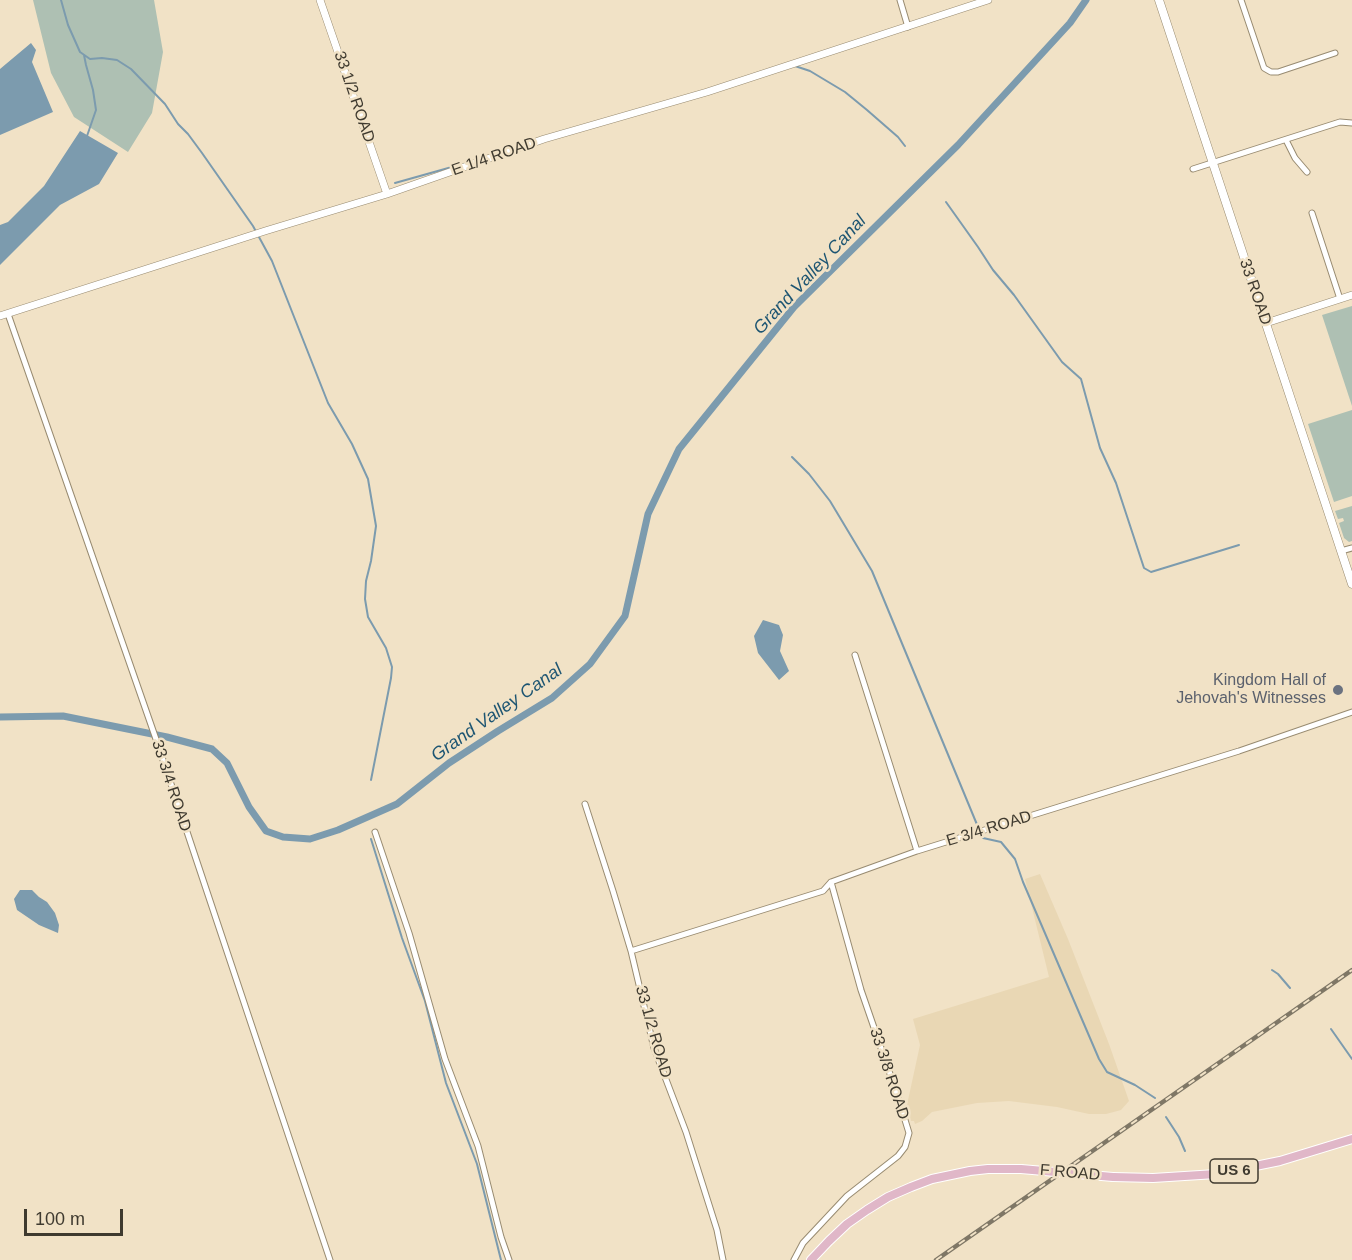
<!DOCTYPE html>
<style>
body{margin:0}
#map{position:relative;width:1352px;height:1260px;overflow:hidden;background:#f1e2c6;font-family:Arial,sans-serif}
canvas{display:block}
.scale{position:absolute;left:24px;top:1209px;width:99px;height:27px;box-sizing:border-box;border:3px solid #3f3a2f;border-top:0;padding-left:8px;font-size:18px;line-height:21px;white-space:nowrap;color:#3f3a2f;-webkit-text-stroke:4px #f1e2c6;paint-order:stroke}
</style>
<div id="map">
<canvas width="1352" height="1260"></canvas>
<div class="scale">100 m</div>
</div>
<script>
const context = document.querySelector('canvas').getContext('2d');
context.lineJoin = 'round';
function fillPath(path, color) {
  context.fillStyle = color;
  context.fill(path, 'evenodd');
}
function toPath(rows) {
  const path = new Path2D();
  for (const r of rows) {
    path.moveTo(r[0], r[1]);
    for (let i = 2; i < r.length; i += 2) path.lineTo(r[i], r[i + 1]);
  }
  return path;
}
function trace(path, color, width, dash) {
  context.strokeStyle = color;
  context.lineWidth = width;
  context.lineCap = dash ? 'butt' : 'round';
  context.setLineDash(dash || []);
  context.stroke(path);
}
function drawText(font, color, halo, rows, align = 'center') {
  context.font = font + ' Arial,sans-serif';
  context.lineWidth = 5;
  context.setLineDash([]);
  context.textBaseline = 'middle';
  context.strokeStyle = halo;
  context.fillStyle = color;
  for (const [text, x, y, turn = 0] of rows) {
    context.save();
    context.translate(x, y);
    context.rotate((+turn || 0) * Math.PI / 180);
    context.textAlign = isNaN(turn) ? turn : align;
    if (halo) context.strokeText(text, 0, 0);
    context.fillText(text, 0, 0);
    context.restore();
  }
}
const built = toPath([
 [1040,874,1068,939,1109,1044,1129,1101,1121,1110,1106,1114,1089,1114,1057,1107,1009,1101,977,1103,932,1112,922,1121,915,1124,914,1121,911,1121,910,1116,905,1114,920,1045,913,1019,1049,977,1025,879]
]);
const green = toPath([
 [33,0,154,0,163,52,152,113,128,152,74,117,51,73],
 [1352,306,1352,406,1322,315],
 [1352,410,1352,496,1334,502,1308,424],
 [1352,506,1352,541,1349,542,1344,538,1339,523,1344,521,1343,518,1338,519,1335,511]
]);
const water = toPath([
 [31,43,36,50,32,62,53,112,0,135,0,69],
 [80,131,118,153,99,184,60,205,0,265,0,225,8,222,44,186],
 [763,620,779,625,783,635,780,651,789,671,779,680,758,653,754,636],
 [20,890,32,890,39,897,47,902,55,913,59,925,58,933,39,925,17,910,14,899]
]);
const stream = toPath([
 [61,0,68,25,80,52,90,59,102,58,117,60,131,69,165,104,178,124,188,134,202,153,253,226,272,261,328,403,352,444,368,479,376,526,371,561,366,581,365,599,368,617,386,648,392,667,391,678,371,780],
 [84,55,86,65,93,90,96,110,87,136],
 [795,66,810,71,845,92,867,110,898,137,905,146],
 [395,183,459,165],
 [946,202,978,247,993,270,1014,295,1062,362,1081,379,1100,448,1116,483,1144,568,1151,572,1239,545],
 [792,457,809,474,830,501,872,571,978,827],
 [983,838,1001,842,1015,859,1023,882,1099,1059,1107,1072,1135,1085,1155,1098],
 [371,839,402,938,425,1001,446,1083,477,1164,501,1260],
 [1272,970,1278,974,1290,988],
 [1331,1029,1352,1059],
 [1166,1117,1179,1137,1185,1151]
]);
const canal = toPath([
 [0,717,63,716,167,737,212,749,227,763,249,807,266,831,283,837,310,839,338,830,397,804,449,763,498,731,552,698,590,664,625,616,648,514,679,449,794,307,958,145,1070,23,1086,0]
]);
const minor = toPath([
 [900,0,908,27],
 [1241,0,1264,68,1271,72,1278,72,1335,53],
 [1286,140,1295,158,1307,172],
 [1193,169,1340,122,1352,123],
 [1312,213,1340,299],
 [8,314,157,742,330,1260],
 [1341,551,1352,548],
 [855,655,917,851],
 [585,804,613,891,631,951,654,1048,686,1132,717,1230,723,1260],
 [375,832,409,933,445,1059,478,1146,501,1237,509,1260],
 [631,951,823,891,831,882,917,851,1239,751,1352,712],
 [794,1260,803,1243,847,1196,898,1156,905,1147,909,1133,898,1097,861,990,831,882]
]);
const tertiary = toPath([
 [320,0,387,194],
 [0,316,265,231,387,194,544,139,707,92,988,0],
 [1266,323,1352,295]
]);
const secondary = toPath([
 [1159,0,1352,584]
]);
const primary = toPath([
 [1113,1177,1153,1178,1216,1174,1280,1161,1352,1139],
 [811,1260,829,1241,847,1224,867,1210,888,1197,911,1187,932,1179,970,1171,988,1169,1021,1169]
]);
const rail = toPath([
 [936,1260,1352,970]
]);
const primaryBridge = toPath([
 [1021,1169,1113,1177]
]);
const markers = [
 [1338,690,6,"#6b7280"]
];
const shields = [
 [1234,1171,48]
];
const shieldNames = [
 ["US 6",1234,1171]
];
const streetNames = [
 ["33 1/2 ROAD",354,97,71],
 ["E 1/4 ROAD",494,157,-19],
 ["33 ROAD",1255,292,71],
 ["33 3/4 ROAD",171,786,72],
 ["E 3/4 ROAD",989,829,-17],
 ["33 1/2 ROAD",653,1032,74],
 ["33 3/8 ROAD",889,1074,72],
 ["F ROAD",1070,1173,5]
];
const worshipNames = [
 ["Kingdom Hall of",1326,681],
 ["Jehovah's Witnesses",1326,699]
];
const waterNames = [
 ["Grand Valley Canal",810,275,-47],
 ["Grand Valley Canal",497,713,-35]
];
fillPath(built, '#e9d7b4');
fillPath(green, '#aec0b3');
fillPath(water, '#7c9bae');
trace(stream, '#7c9bae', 2);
trace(canal, '#7c9bae', 7);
trace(minor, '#988b71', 7);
trace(tertiary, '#988b71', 8);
trace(secondary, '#988b71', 9);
trace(primary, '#fff', 10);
trace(minor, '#fff', 5);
trace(tertiary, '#fff', 7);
trace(secondary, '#fff', 8);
trace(primary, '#e0b7c8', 8);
trace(rail, '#7f7766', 4.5);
trace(rail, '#f1e2c6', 2, [7]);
trace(primaryBridge, '#fff', 10, []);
trace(primaryBridge, '#e0b7c8', 8);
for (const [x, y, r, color] of markers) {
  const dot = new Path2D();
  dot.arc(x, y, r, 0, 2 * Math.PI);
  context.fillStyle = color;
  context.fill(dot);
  trace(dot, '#f1e2c6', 2);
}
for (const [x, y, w] of shields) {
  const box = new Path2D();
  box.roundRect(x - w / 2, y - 12, w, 24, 4.5);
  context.fillStyle = '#f1e2c6';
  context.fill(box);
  trace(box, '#3f3a2f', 1.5);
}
drawText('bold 15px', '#3f3a2f', null, shieldNames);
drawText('16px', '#3f3a2f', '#f1e2c6', streetNames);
drawText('16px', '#5b616d', '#f1e2c6', worshipNames, 'right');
drawText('italic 18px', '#1d5572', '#f1e2c6', waterNames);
</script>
